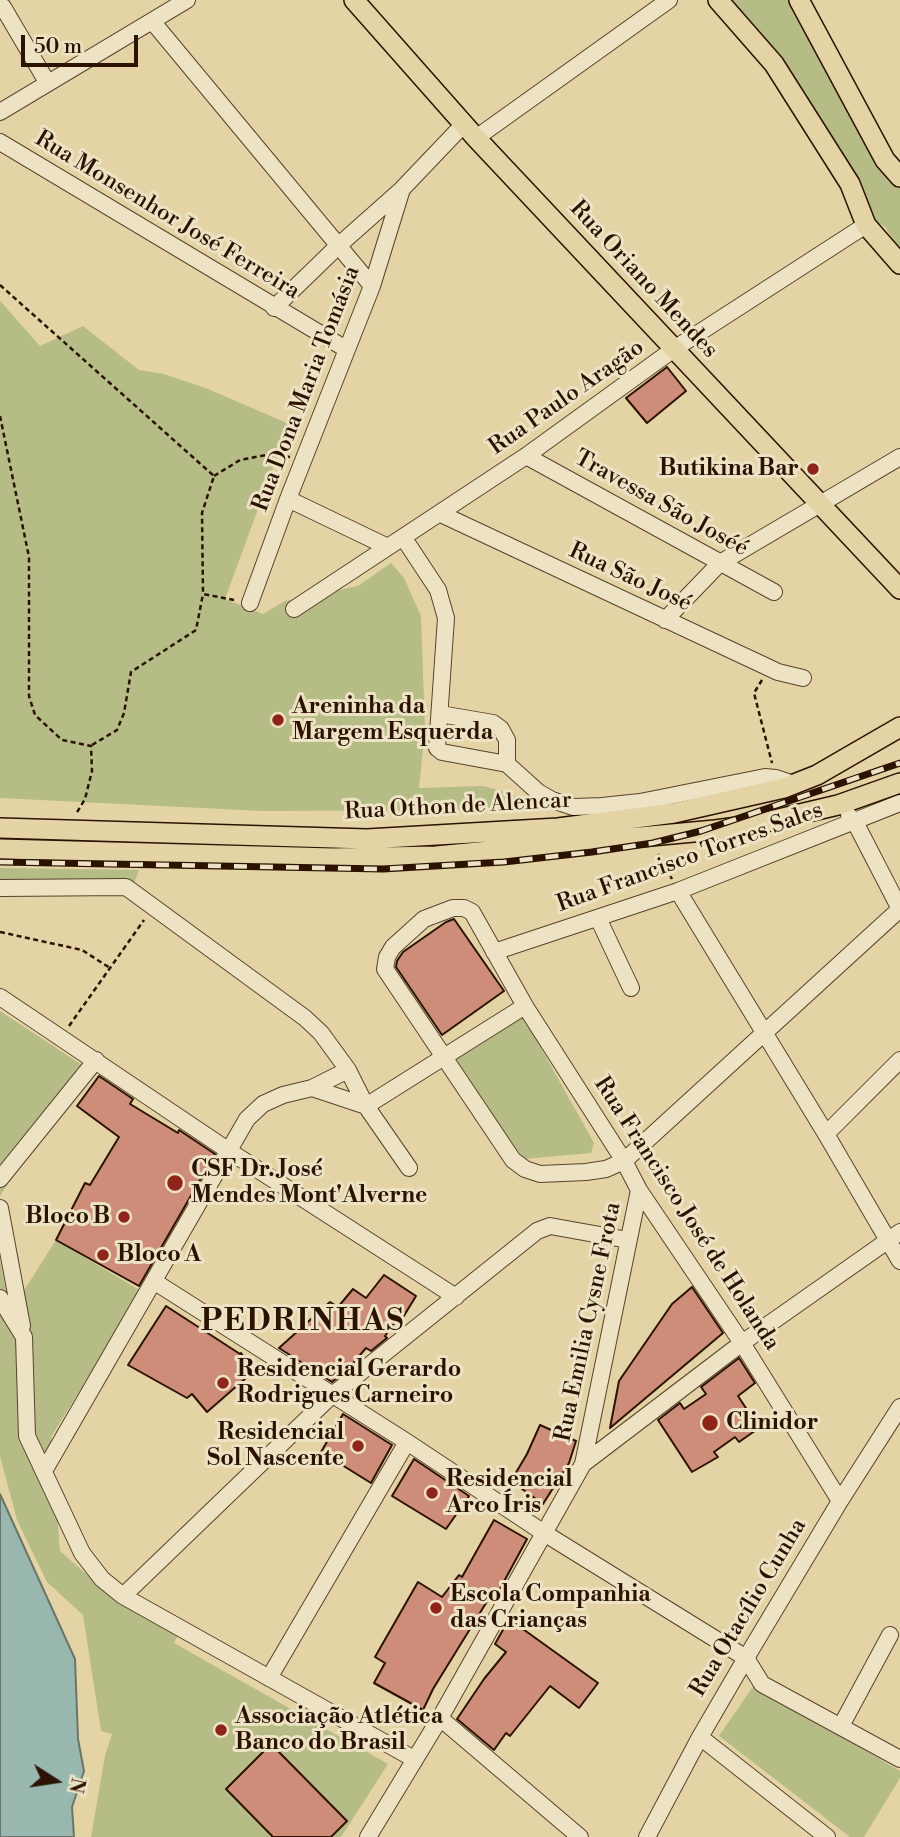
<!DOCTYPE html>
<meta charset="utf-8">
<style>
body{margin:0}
#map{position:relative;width:900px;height:1837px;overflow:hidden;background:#e4d4a5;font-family:"Libre Bodoni",serif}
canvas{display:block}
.north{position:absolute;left:21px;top:1746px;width:70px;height:70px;-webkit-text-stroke:5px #ede3c4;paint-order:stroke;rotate:102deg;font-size:19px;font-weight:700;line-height:28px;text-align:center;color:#2b1201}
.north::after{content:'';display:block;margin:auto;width:24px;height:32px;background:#2b1201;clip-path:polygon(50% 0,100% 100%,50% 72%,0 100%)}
.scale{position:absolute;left:21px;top:35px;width:117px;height:32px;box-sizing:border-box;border:4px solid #2b1201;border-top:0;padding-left:9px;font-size:21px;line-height:24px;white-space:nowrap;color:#2b1201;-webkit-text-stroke:5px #ede3c4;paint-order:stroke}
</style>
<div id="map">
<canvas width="900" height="1837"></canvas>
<div class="north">N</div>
<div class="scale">50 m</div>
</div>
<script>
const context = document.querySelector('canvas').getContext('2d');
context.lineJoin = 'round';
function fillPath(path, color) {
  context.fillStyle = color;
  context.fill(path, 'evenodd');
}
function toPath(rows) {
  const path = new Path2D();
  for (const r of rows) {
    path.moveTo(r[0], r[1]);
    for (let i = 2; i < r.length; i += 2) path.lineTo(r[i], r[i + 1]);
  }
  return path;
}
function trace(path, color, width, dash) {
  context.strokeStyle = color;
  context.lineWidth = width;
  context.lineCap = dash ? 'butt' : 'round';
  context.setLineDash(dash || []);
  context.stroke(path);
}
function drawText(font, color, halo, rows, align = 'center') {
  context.font = font + ' "Libre Bodoni",serif';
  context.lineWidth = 6;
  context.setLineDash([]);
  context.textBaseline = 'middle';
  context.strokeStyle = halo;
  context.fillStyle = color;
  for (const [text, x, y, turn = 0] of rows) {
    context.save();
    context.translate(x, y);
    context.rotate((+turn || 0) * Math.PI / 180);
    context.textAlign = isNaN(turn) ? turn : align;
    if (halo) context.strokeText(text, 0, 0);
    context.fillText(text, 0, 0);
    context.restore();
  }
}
const green = toPath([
 [732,0,791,0,900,182,900,251,885,227,863,214,857,179],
 [0,301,40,346,83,326,139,370,164,374,208,389,289,424,225,599,263,614,285,601,358,586,391,563,404,578,421,616,425,730,419,788,483,786,510,793,537,810,262,811,0,798],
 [0,868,139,870,133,886,0,881],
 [0,1011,82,1065,0,1196],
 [522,1014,594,1143,591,1153,524,1159,452,1062],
 [56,1240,141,1291,51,1437,60,1551,118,1602,178,1635,174,1643,388,1764,341,1837,91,1837,105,1756,112,1734,101,1731,83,1615,47,1582,17,1520,0,1456,0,1260,5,1286,25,1289],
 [754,1685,900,1771,900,1778,864,1837,850,1837,719,1736]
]);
const water = toPath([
 [0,1494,75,1659,78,1739,84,1771,72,1807,74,1837,0,1837,0,1494]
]);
const building = toPath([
 [667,367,686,391,647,423,626,398,667,367],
 [454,919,504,991,442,1035,396,967,397,961,403,952,446,922,454,919],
 [99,1076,133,1099,130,1104,178,1133,179,1130,215,1154,139,1286,56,1240,85,1183,90,1185,119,1137,77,1106,99,1076],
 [384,1275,416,1296,402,1319,399,1317,385,1336,387,1338,371,1351,366,1348,349,1368,332,1382,279,1348,330,1302,338,1307,353,1289,366,1298,384,1275],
 [692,1287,723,1333,610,1428,619,1381,672,1304,692,1287],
 [166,1306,240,1354,241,1353,254,1371,207,1412,192,1394,187,1398,128,1365,166,1306],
 [739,1358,755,1383,738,1396,759,1428,739,1442,735,1437,714,1452,718,1457,692,1472,658,1420,680,1403,684,1409,706,1394,701,1387,739,1358],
 [343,1414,392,1445,371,1483,321,1452,343,1414],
 [540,1425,576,1441,569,1463,543,1504,511,1481,527,1454,540,1425],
 [414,1459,469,1496,446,1529,392,1496,414,1459],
 [494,1520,527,1539,495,1598,491,1595,433,1689,423,1710,374,1683,385,1663,375,1657,418,1582,442,1597,459,1575,462,1577,494,1520],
 [509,1619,598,1683,579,1708,550,1686,510,1736,506,1733,494,1750,457,1719,484,1679,506,1652,495,1644,509,1619],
 [271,1744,347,1821,331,1837,273,1837,226,1789,271,1744]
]);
const path = toPath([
 [0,285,214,476,202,513,203,594,234,600],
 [0,416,29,557,29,696,35,715,62,740,91,746,92,771,85,799,76,814],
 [214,476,240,460,266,455,290,457],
 [762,680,754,693,772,763],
 [92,745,117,730,124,713,131,672,196,630,203,594],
 [658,854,672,879],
 [0,932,82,950,110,968],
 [69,1026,144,920]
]);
const minor = toPath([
 [3,7,47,82],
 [152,21,372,286],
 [0,112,187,0],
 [476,138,669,0],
 [0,142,346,349],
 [274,308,338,246,400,191],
 [526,456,774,592],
 [288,499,388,547],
 [441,514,778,672,803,678],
 [403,537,438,590,446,618,437,748,442,752,507,764,538,792,552,800,573,807,602,806,640,802,765,777,776,778,794,784],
 [250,603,288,499,372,286,402,189,464,124],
 [294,609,526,456,674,349,866,225],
 [665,620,720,563,900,457],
 [440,714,493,723,501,729,507,740,507,764],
 [849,816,855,822,900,909],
 [0,888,126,887,305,1018,321,1033,348,1070,366,1106,409,1168],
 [678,891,826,1134,900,1261],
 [598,918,631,988],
 [494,952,678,891,900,803],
 [0,997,229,1151,456,1297],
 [312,1088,366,1106,525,1006],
 [826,1134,900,1060],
 [0,1179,96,1060],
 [0,1208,22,1326],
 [155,1282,407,1442,544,1533,746,1658,762,1684,900,1759],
 [0,1298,24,1337,27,1436,82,1553,102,1579,123,1596,414,1759],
 [583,1464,742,1343,900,1232],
 [44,1471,247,1119,263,1104,283,1095,312,1088,348,1070],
 [840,1501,742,1343,639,1190,624,1161,525,1006,472,912,464,908,453,908,424,919,393,947,387,957,385,969,513,1160,525,1169,540,1174,586,1172,606,1169,624,1161,900,909],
 [123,1596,331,1396,537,1231,550,1226,628,1240],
 [269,1678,407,1442],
 [440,1718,580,1837],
 [841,1726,890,1635],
 [700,1737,827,1837],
 [368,1837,440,1718,583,1464,639,1190],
 [647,1837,700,1737,746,1658,840,1501,900,1407]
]);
const major = toPath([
 [354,0,476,138,900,589],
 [718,0,774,64,850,184,866,225,900,264],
 [799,0,885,160,900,177],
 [0,828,367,839,558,828,674,813,784,788,817,775,900,727],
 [0,849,333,858,436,856,715,830,753,825,838,805,900,783]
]);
const rail = toPath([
 [0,862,383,869,504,862,592,852,653,843,701,831,900,763]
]);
const markers = [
 [813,469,7,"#8f2418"],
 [278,720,7,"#8f2418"],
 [175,1183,9,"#8f2418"],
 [124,1217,7,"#8f2418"],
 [103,1255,7,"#8f2418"],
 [223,1383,7,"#8f2418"],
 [710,1423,9,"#8f2418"],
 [358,1446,7,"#8f2418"],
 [432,1493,7,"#8f2418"],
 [436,1608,7,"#8f2418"],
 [221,1730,7,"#8f2418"]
];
const streetNames = [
 ["Rua Monsenhor José Ferreira",167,216,31],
 ["Rua Oriano Mendes",643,280,47],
 ["Rua Dona Maria Tomásia",307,389,-69],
 ["Rua Paulo Aragão",567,398,-35],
 ["Travessa São Joséé",661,504,29],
 ["Rua São José",630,578,25],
 ["Rua Othon de Alencar",458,807,-3],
 ["Rua Francisco Torres Sales",690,858,-20],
 ["Rua Francisco José de Holanda",686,1214,57],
 ["Rua Emilia Cysne Frota",589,1322,-78],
 ["Rua Otacílio Cunha",749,1608,-59]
];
const poiNames = [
 ["Butikina Bar",799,469,"right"],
 ["Areninha da",292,707],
 ["Margem Esquerda",292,733],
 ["CSF Dr. José",191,1170],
 ["Mendes Mont'Alverne",191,1196],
 ["Bloco B",110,1217,"right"],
 ["Bloco A",117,1255],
 ["Residencial Gerardo",237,1370],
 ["Rodrigues Carneiro",237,1396],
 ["Clinidor",726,1423],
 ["Residencial",344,1433,"right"],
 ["Sol Nascente",344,1459,"right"],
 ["Residencial",446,1480],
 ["Arco Íris",446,1506],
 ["Escola Companhia",450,1595],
 ["das Crianças",450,1621],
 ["Associação Atlética",235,1717],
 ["Banco do Brasil",235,1743]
];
const districtNames = [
 ["PEDRINHAS",303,1323]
];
fillPath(green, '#b5bc86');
fillPath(water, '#97b7af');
trace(water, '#6c7569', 2);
fillPath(building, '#cd8d78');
trace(building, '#2b1201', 2);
trace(minor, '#59422a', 18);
trace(major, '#2b1201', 22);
trace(path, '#2b1201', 2.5, [5, 3.5]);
trace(minor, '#ede3c4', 16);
trace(major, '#e4d4a5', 19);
trace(rail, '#2b1201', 7);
trace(rail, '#ede3c4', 4.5, [13]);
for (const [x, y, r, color] of markers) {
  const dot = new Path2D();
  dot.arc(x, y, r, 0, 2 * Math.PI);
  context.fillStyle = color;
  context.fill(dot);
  trace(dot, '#ede3c4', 2.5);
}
drawText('23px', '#2b1201', '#ede3c4', streetNames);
drawText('bold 23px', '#2b1201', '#ede3c4', poiNames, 'left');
context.letterSpacing = '2px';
drawText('bold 30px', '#2b1201', '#ede3c4', districtNames);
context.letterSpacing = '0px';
</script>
